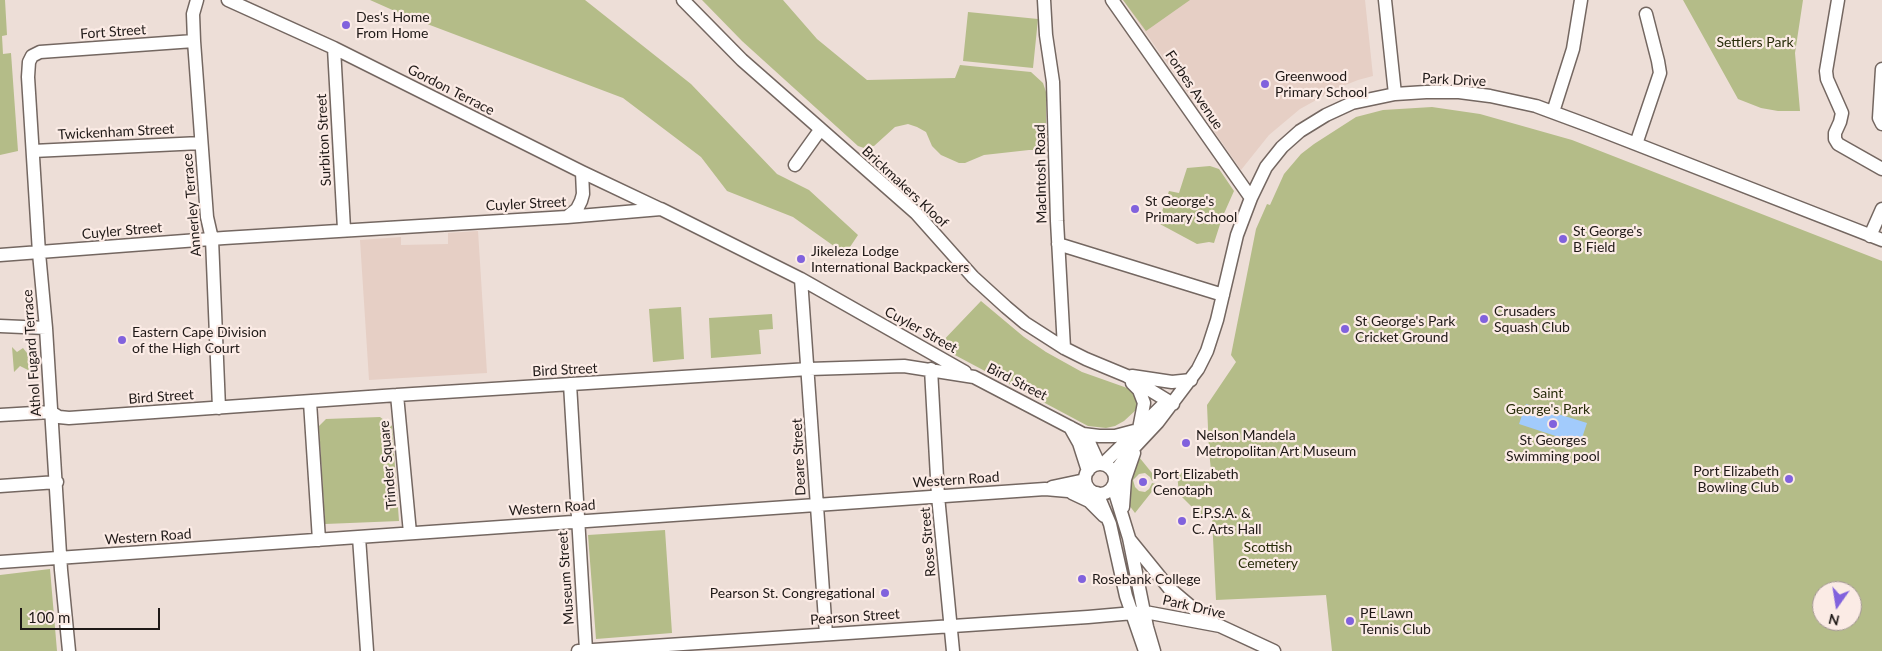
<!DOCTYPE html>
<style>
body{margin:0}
#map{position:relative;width:1882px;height:651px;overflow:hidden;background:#edded7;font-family:Lato,sans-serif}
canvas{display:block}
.north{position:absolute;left:1812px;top:581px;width:50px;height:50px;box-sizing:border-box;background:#fbebe5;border:1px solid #a39793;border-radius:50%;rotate:193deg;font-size:14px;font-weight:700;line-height:20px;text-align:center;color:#1f1917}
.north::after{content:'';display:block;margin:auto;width:18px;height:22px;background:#8162dd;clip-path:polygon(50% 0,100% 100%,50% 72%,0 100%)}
.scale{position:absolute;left:20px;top:608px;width:140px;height:22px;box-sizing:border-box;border:2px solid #1f1917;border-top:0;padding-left:6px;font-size:15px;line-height:18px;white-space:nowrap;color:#1f1917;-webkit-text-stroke:4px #fbebe5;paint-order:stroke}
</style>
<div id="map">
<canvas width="1882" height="651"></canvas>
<div class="north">N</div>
<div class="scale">100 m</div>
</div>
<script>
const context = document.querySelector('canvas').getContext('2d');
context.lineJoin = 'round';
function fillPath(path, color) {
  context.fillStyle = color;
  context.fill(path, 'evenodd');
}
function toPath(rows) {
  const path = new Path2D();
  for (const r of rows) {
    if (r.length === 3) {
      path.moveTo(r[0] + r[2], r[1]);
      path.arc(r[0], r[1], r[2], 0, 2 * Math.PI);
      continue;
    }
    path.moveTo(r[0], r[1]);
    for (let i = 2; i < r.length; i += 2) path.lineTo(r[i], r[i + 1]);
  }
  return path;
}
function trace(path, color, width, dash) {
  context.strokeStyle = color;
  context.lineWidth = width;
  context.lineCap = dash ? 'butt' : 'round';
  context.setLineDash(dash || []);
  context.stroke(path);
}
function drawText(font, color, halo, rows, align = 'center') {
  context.font = font + ' Lato,sans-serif';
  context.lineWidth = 4.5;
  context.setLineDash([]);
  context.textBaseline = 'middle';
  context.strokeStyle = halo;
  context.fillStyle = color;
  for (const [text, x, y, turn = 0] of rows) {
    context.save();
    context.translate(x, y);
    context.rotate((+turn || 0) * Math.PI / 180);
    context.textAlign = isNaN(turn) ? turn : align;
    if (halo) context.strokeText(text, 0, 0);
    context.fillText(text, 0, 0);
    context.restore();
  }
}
const built = toPath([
 [1123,0,1365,0,1373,76,1358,80,1338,88,1300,109,1269,135,1241,170],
 [478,231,487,373,369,380,360,240,401,237,401,245,448,244,448,233]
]);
const green = toPath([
 [0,0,5,0,7,35,2,36,3,54,11,53,18,151,0,155],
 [370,0,585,0,691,84,777,174,809,190,858,235,850,247,838,249,793,217,727,191,701,157,623,98,406,16],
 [702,0,783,0,817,39,867,80,955,78,960,65,1031,72,1043,83,1046,92,1046,142,1039,150,1029,150,984,155,965,163,959,163,941,155,932,146,926,132,917,127,908,124,895,127,874,146,864,148,858,146,742,41],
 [1123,0,1190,0,1146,31],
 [1683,0,1803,0,1795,53,1800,111,1778,111,1761,108,1738,99],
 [968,12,1038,19,1033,68,963,61],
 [1432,107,1480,114,1572,140,1882,261,1882,651,1332,651,1326,595,1216,600,1212,517,1199,514,1179,494,1177,473,1211,470,1209,451,1207,405,1236,362,1231,355,1256,229,1267,204,1270,205,1284,174,1301,154,1314,144,1356,117,1383,110],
 [1822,591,1852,591,1852,621,1822,621],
 [1210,166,1219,169,1234,191,1222,218,1214,243,1209,242,1197,244,1158,223,1169,191,1179,193,1187,168],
 [981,301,1024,337,1046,352,1082,372,1130,389,1134,393,1138,405,1137,409,1124,421,1115,426,1106,428,1088,426,938,346],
 [681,307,684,359,653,362,649,309],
 [772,314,773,329,759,330,761,354,711,358,709,318],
 [12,347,17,352,23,348,27,353,33,355,34,373,20,366,14,372],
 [380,417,392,426,399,521,325,524,319,426,326,419],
 [1139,457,1152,473,1156,481,1152,481,1150,477,1145,473,1139,474,1133,480,1135,487,1139,491,1145,492,1149,489,1152,483,1156,484,1154,489,1135,513,1129,505,1128,489],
 [665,530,672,633,596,639,588,535],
 [50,569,57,651,0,651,0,575]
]);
const water = toPath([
 [1526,404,1587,423,1580,444,1519,424]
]);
const minor = toPath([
 [197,0,193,14,194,41,207,217,212,239,219,408],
 [228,0,334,48,582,172,660,209],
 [683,0,742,60,916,213,973,277,1006,307,1025,323,1064,348,1086,359,1127,376,1173,404],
 [1044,0,1046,35,1053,82,1057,221,1064,348],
 [1112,0,1251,198],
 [1385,0,1395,94],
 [1838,0,1826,71,1827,79,1842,113,1840,122,1835,133,1835,139,1838,144,1882,169],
 [334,48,344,229],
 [1882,69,1879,118,1882,124],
 [1553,112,1573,49,1581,0],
 [1636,144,1660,73,1658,61,1646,14],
 [33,151,201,143],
 [795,165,820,130],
 [567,217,577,209,581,201,583,194,582,172],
 [1870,236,1882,209],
 [1058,244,1223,295],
 [0,255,224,238,567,217,661,209,801,279,965,372],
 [801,279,826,634],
 [0,326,46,328],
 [931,369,938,496,953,651],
 [1132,376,1172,382,1191,380],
 [1132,383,1139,390,1144,403,1139,429],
 [570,384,586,650],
 [397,395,410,533],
 [310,402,319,540],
 [0,415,51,412,59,417,69,418,397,395,809,369,904,366,974,377,1083,434,1088,440,1099,464],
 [1070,427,1079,443,1088,471],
 [1083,434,1099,436,1115,436,1134,431],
 [1103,464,1167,401],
 [1100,479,15],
 [1114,473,1128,454,1158,422,1198,369,1207,351,1217,320,1237,235,1251,198,1266,167,1282,147,1300,131,1326,115,1352,103,1395,94,1426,92,1459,92,1490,96,1536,106,1590,126,1882,240],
 [0,486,57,482],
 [1113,486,1129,538,1147,627,1154,651],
 [1052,487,1085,480],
 [1072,493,1089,501,1104,516],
 [1097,493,1110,524,1126,596,1145,651],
 [1123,507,1125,479,1134,453],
 [359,537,367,651],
 [1130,540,1169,588,1195,610,1213,622],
 [0,562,1045,489,1068,491,1091,491],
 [69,651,61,570,46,328,39,253,28,77,29,62,32,56,40,52,194,41],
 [578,651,1088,617,1145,612,1220,626,1274,651]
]);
const markers = [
 [346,25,5,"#8162dd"],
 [1265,84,5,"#8162dd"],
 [1135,209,5,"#8162dd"],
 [1563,239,5,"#8162dd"],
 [801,259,5,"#8162dd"],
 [1484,319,5,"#8162dd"],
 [1345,329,5,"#8162dd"],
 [122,340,5,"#8162dd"],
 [1553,424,5,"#8162dd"],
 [1186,443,5,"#8162dd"],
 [1789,479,5,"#8162dd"],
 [1143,482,5,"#8162dd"],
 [1182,521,5,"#8162dd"],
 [1082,579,5,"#8162dd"],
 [885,593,5,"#8162dd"],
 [1350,621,5,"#8162dd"]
];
const poiNames = [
 ["Des's Home",356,17],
 ["From Home",356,33],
 ["Greenwood",1275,76],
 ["Primary School",1275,92],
 ["St George's",1145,201],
 ["Primary School",1145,217],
 ["St George's",1573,231],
 ["B Field",1573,247],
 ["Jikeleza Lodge",811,251],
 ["International Backpackers",811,267],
 ["Crusaders",1494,311],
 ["Squash Club",1494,327],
 ["St George's Park",1355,321],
 ["Cricket Ground",1355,337],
 ["Eastern Cape Division",132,332],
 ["of the High Court",132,348],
 ["Nelson Mandela",1196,435],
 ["Metropolitan Art Museum",1196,451],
 ["St Georges",1553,440,"center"],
 ["Swimming pool",1553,456,"center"],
 ["Port Elizabeth",1779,471,"right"],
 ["Bowling Club",1779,487,"right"],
 ["Port Elizabeth",1153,474],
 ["Cenotaph",1153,490],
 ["E.P.S.A. &",1192,513],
 ["C. Arts Hall",1192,529],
 ["Rosebank College",1092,579],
 ["Pearson St. Congregational",875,593,"right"],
 ["PE Lawn",1360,613],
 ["Tennis Club",1360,629]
];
const streetNames = [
 ["Fort Street",113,32,-4],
 ["Park Drive",1454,80,3],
 ["Gordon Terrace",451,90,27],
 ["Forbes Avenue",1194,90,56],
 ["Twickenham Street",116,132,-3],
 ["Surbiton Street",324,140,-93],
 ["MacIntosh Road",1041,174,-91],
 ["Brickmakers Kloof",905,187,43],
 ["Cuyler Street",526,204,-3],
 ["Annerley Terrace",192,205,-95],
 ["Cuyler Street",122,231,-5],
 ["Cuyler Street",921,330,29],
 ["Athol Fugard Terrace",32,353,-94],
 ["Bird Street",565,370,-3],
 ["Bird Street",1017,382,27],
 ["Bird Street",161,397,-4],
 ["Deare Street",799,457,-93],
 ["Trinder Square",388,465,-95],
 ["Western Road",956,480,-4],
 ["Western Road",552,508,-4],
 ["Western Road",148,537,-4],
 ["Rose Street",928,542,-95],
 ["Museum Street",566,578,-94],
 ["Park Drive",1194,607,13],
 ["Pearson Street",855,617,-4]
];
const parkNames = [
 ["Settlers Park",1755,42],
 ["Saint",1548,393],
 ["George's Park",1548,409],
 ["Scottish",1268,547],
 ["Cemetery",1268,563]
];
fillPath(built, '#e6cfc5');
fillPath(green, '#b4bc88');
fillPath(water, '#a2cbfc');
trace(minor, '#746761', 15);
trace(minor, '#fff', 12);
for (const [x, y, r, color] of markers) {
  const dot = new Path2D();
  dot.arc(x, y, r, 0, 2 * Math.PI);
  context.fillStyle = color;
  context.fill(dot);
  trace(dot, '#fbebe5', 2);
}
drawText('14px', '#1f1917', '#fbebe5', poiNames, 'left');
drawText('14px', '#1f1917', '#fbebe5', streetNames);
drawText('14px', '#292d0b', '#fbebe5', parkNames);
</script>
